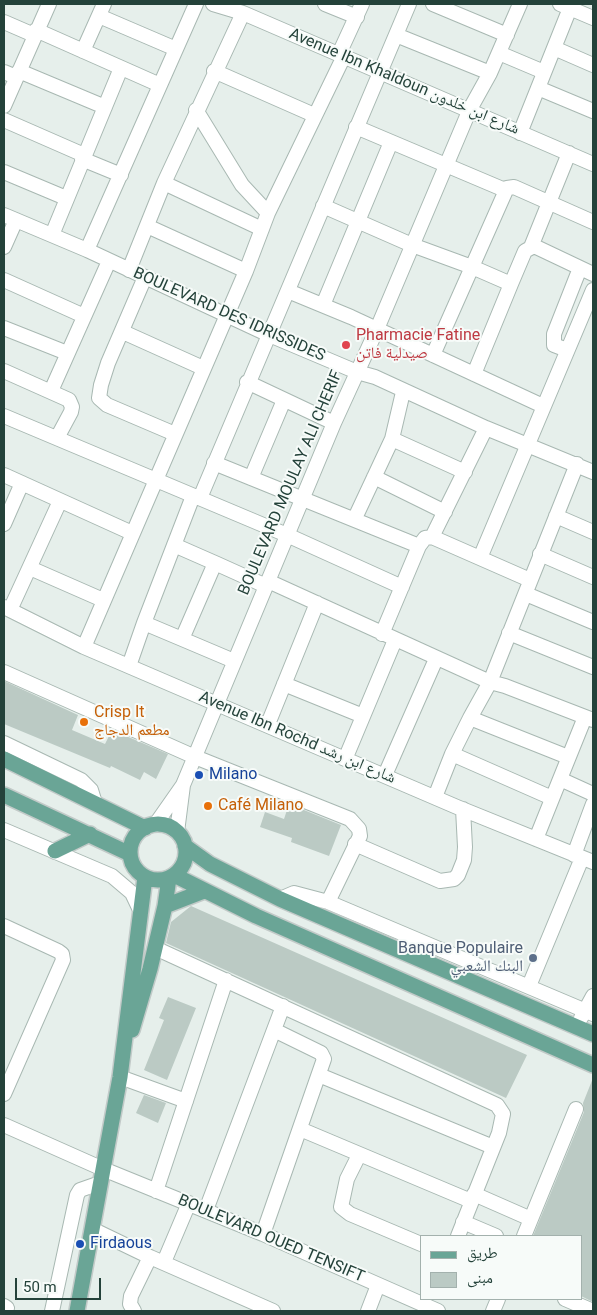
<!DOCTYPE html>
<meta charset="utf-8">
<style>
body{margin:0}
#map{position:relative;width:597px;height:1315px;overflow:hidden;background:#e6efeb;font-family:Roboto,"Noto Naskh Arabic",sans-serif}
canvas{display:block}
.frame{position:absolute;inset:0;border:5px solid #24423a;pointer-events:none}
.legend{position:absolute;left:420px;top:1235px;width:162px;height:65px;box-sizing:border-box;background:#f7fbf9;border:1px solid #a3b1ad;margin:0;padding:6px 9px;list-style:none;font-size:15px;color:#24423a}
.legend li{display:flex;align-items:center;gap:10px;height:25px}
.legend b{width:25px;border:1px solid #a3b1ad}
.scale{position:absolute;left:15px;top:1278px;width:86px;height:22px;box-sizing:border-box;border:2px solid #24423a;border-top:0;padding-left:6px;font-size:15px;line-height:18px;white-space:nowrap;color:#24423a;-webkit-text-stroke:4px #f7fbf9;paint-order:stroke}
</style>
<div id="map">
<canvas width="597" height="1315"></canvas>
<div class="frame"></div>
<ul class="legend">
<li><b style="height:6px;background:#6aa596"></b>طريق</li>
<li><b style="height:14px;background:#bbcac4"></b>مبنى</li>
</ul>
<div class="scale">50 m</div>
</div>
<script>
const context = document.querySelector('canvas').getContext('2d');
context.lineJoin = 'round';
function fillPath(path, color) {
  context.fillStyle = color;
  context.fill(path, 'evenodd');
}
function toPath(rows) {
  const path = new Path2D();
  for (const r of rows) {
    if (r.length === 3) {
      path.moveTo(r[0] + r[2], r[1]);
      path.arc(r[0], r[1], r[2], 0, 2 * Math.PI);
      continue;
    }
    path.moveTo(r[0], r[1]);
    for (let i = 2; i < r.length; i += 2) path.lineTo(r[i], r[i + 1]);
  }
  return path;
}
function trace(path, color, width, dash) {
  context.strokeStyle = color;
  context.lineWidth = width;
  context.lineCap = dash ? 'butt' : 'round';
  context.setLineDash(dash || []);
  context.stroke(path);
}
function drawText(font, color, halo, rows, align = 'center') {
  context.font = font + ' Roboto,"Noto Naskh Arabic",sans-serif';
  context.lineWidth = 4;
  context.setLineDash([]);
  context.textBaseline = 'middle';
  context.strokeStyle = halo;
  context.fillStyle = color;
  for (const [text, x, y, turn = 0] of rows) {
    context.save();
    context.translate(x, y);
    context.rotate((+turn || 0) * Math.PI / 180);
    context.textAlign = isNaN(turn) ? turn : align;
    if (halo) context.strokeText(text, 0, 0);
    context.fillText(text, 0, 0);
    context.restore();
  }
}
const building = toPath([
 [4,681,78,715,72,730,105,744,112,730,168,754,156,779,144,772,140,780,111,766,110,768,4,724],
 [289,804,341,825,329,856,291,842,292,838,260,827,265,812,284,819],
 [191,906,527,1055,506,1098,166,943,171,922],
 [168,997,196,1008,167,1080,144,1070,164,1020,159,1018],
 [593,1078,593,1302,581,1296,581,1236,533,1236,584,1112,583,1103],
 [144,1095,166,1103,158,1123,136,1113]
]);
const minor = toPath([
 [213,4,243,13,593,164],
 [325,4,357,17],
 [433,4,507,35],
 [560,4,593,18],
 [243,13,164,183,262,229],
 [99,16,176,49],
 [4,22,34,35],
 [36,30,160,85],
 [396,35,490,73],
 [554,48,593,65],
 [83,51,104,4],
 [499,53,544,72],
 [339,54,362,4],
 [19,71,105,107],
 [214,71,314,115],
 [4,72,16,77],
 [538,88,593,111],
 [4,106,49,4],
 [196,110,242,185,268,213],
 [4,120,84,155],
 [356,127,505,190],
 [520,133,570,8],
 [82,159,121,175],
 [4,172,66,198],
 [323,206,412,245,472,267,511,284,525,251,534,246,593,274],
 [4,215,87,250,267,334,357,372,375,377,486,428,593,472],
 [147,226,246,271],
 [52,235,121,68],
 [4,247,16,220],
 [531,247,569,153],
 [87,250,196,4],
 [129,270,164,183],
 [145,277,108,363,101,385,99,398,107,405,175,434],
 [4,280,84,316],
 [288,291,351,317,543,406],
 [323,305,391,142],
 [4,328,67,353],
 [123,332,203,368],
 [567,350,554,345,554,334,580,268],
 [433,355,507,188,514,187,593,222],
 [4,371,69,400,72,407,71,412,57,438],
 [474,374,511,284],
 [247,382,334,423],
 [51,391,109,261],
 [4,416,287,535,402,587],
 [392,439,465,472],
 [214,463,419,546],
 [4,475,132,533],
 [374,477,445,512],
 [251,478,284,400],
 [200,498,409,4],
 [556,516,593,532],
 [355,518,392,439,403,392],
 [4,524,22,483],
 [432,537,486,428],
 [174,545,215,563],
 [540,554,593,577],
 [480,558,593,290],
 [30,568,103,600],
 [268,581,490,682,505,686,593,720],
 [526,594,593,622],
 [4,607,84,647,457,807,593,862],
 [10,610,60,501],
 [144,623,193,496],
 [509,633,593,667],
 [382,634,419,546,425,538,432,537,530,580],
 [182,639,234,661],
 [84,647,246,271,268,213,344,56],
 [129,666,144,623,182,639,215,563,266,586],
 [4,672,195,757,350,819,359,829,360,836,328,902],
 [284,684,363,716],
 [470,718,490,682,577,464],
 [268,724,317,603],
 [4,743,81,780,91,790,95,803],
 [452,754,470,718,568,757],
 [346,757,395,640],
 [385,775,436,659],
 [560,779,585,717],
 [435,797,452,754,552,798],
 [155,825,183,785,334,423,377,329,470,109,490,73,520,4],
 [4,830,112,876,132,893,141,912],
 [177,832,183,785],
 [536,839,560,779,593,794],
 [355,844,440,881,454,879,458,875,464,860,465,847,463,809],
 [574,855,593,804],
 [280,899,294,893,328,902,593,1014],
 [4,926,58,951,62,954,63,960,4,1094],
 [155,948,497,1105,503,1114,499,1133,458,1236],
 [529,986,582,858],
 [581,1018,593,996],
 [319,1075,493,1147],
 [120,1077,186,1101],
 [4,1125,103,1169,263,1234,438,1311],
 [300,1129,471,1201],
 [359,1155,347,1179,341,1207,350,1214,421,1244],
 [156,1191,226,980],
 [474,1194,531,1219],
 [206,1210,283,1006],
 [463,1222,496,1236],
 [94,1230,150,1257],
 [263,1234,324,1059,321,1053,274,1030],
 [524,1236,576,1109],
 [164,1262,189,1203],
 [565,1299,593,1311],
 [4,1306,7,1308],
 [52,1311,77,1195,80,1190,100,1183],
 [134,1311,130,1304,131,1296,150,1257,273,1311],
 [368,1311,378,1285],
 [493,1311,498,1299]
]);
const major = toPath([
 [4,759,145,828],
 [4,795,130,854],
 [158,852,28],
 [185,846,210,864,280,899,593,1034],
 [55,851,90,834],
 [174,875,256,916,593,1065],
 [165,906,204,891],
 [132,1030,150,969,165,906,169,878],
 [77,1311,120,1077,145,877]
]);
const markers = [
 [346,345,5,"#e0444e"],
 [84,722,5,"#e8710a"],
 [199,775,5,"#1a4fb4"],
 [208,806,5,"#e8710a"],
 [533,958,5,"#5c6f8a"],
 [80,1244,5,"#1a4fb4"]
];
const streetNames = [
 ["Avenue Ibn Khaldoun شارع ابن خلدون",404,82,23],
 ["BOULEVARD DES IDRISSIDES",229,315,24],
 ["BOULEVARD MOULAY ALI CHERIF",291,483,-67],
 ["Avenue Ibn Rochd شارع ابن رشد",297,738,23],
 ["BOULEVARD OUED TENSIFT",271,1239,23]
];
const healthNames = [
 ["Pharmacie Fatine",356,336],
 ["صيدلية فاتن",356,354]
];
const foodNames = [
 ["Crisp It",94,713],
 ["مطعم الدجاج",94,731],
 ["Café Milano",218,806]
];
const transitNames = [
 ["Milano",209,775],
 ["Firdaous",90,1244]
];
const serviceNames = [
 ["Banque Populaire",523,949],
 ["البنك الشعبي",523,967]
];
fillPath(building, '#bbcac4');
trace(minor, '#a8b8b2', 16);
trace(major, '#c2cac8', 18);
trace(minor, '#fff', 14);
trace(major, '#6aa596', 15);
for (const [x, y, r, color] of markers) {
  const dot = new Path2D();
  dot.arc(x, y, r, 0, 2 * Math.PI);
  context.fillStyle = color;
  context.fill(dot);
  trace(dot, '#f7fbf9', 2);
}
drawText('16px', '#24423a', '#f7fbf9', streetNames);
drawText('16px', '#be3a42', '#f7fbf9', healthNames, 'left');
drawText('16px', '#c56008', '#f7fbf9', foodNames, 'left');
drawText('16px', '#164399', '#f7fbf9', transitNames, 'left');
drawText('16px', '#4e5e75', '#f7fbf9', serviceNames, 'right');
</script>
